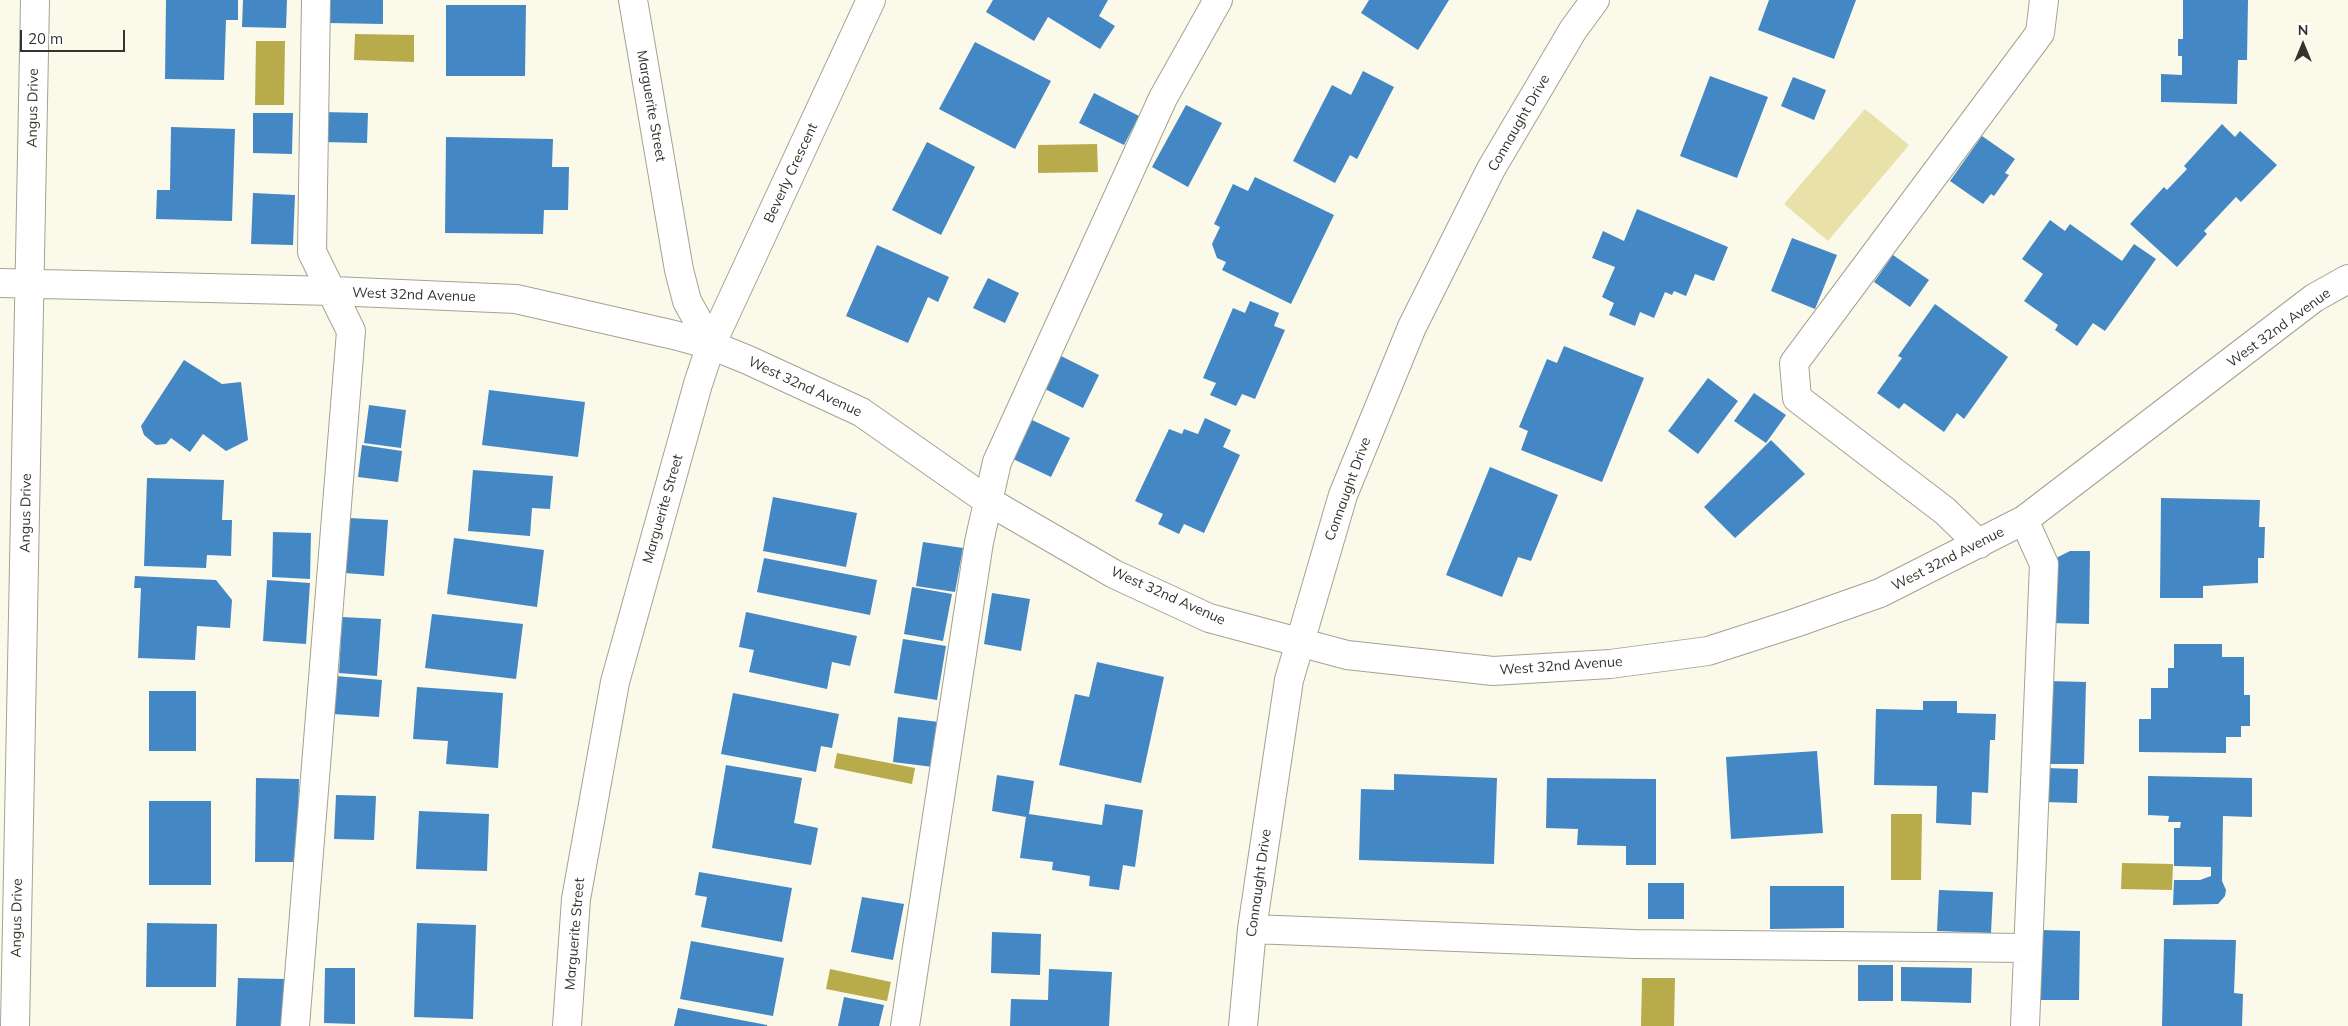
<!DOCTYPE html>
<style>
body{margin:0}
#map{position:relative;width:2348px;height:1026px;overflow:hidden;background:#fbf9e9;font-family:Mulish,sans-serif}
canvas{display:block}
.north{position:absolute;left:2278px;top:20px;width:50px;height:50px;-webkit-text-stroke:4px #fff;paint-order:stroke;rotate:0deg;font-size:14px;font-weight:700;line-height:20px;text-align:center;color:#34342e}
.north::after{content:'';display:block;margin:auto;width:18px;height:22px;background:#34342e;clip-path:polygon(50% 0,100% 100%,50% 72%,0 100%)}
.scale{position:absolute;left:20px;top:30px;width:105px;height:22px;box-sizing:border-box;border:2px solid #34342e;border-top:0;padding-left:6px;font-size:15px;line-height:18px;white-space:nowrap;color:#34342e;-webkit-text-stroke:4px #fff;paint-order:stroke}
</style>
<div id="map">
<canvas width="2348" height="1026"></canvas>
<div class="north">N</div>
<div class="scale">20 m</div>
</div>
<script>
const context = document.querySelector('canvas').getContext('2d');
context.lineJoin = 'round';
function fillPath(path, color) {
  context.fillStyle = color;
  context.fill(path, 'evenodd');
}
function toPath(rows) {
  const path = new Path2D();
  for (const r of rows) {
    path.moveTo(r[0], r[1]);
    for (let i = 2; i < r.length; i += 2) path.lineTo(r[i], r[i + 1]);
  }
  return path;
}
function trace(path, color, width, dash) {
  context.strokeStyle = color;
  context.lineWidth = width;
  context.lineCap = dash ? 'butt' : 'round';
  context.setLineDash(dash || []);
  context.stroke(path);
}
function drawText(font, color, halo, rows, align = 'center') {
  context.font = font + ' Mulish,sans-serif';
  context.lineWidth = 4;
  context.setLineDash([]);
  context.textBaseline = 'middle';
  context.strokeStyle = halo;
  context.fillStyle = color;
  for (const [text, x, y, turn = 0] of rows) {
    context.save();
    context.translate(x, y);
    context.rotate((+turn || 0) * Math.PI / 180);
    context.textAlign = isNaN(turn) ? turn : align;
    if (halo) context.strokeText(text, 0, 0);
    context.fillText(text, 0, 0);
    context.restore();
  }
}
const green = toPath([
 [1865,109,1909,145,1828,241,1784,204]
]);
const water = toPath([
 [355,34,414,35,414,62,354,60],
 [256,41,285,41,284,105,255,105],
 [1097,144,1098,172,1038,173,1038,145],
 [837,753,915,768,912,784,834,768],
 [1891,814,1922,814,1921,880,1891,880],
 [2122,863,2173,864,2172,890,2121,889],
 [830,969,891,982,887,1001,826,989],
 [1642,978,1675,978,1674,1026,1641,1026]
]);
const building = toPath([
 [166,0,238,0,238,20,226,20,224,80,165,79],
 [243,0,287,0,286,28,242,27],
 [328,0,383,0,383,24,328,23],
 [993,0,1108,0,1099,16,1115,26,1100,49,1048,17,1034,41,986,12],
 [1369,0,1449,0,1418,50,1361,13],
 [1769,0,1856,0,1834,59,1758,30],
 [2183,0,2248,0,2247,60,2238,60,2237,104,2161,102,2161,74,2182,75,2182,56,2178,56,2178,39,2183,39],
 [446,5,526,5,525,76,446,76],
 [975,42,1051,81,1015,149,939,109],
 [1363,71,1394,87,1357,159,1350,155,1335,183,1293,161,1332,85,1351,95],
 [1710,76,1768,97,1737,178,1680,156],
 [1793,77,1826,90,1814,120,1781,106],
 [1094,93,1139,116,1124,145,1079,123],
 [1186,105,1222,123,1188,187,1152,167],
 [323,112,368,113,367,143,322,142],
 [253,113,293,113,292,154,253,153],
 [2222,124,2235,137,2240,131,2277,165,2241,202,2236,197,2204,231,2207,234,2177,267,2130,224,2164,187,2167,190,2187,169,2184,166],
 [171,127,235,129,232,221,156,219,157,190,170,190],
 [1982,136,2015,159,2005,173,2009,175,1994,196,1991,194,1983,204,1950,181],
 [446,137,553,139,552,167,569,167,568,210,544,210,543,234,445,233],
 [927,142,975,167,941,235,892,210],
 [1255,177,1334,215,1291,304,1222,270,1226,262,1217,258,1212,244,1220,227,1214,224,1233,184,1248,191],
 [253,193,295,195,293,245,251,244],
 [1637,209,1728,247,1714,281,1695,274,1686,296,1674,291,1672,295,1665,292,1654,318,1640,312,1635,326,1609,315,1614,303,1602,297,1615,267,1592,258,1603,231,1624,241],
 [2050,220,2065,231,2070,224,2122,261,2134,244,2156,259,2105,331,2093,323,2077,346,2055,330,2058,325,2024,301,2043,274,2022,259],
 [1792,238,1837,255,1815,309,1771,291],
 [877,245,949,277,938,302,928,297,908,343,846,316],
 [1893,255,1929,280,1910,307,1874,282],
 [988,278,1019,293,1005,323,973,308],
 [1250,301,1279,313,1274,326,1285,330,1255,399,1242,394,1236,406,1210,395,1216,383,1203,378,1233,308,1245,313],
 [1935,304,2008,357,1964,419,1957,413,1944,432,1904,403,1899,409,1877,393,1902,358,1898,356],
 [1564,346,1644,378,1602,482,1521,450,1528,431,1519,427,1547,359,1557,363],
 [1059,355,1099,375,1083,408,1043,388],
 [184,360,222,384,241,382,248,440,226,451,203,434,190,452,171,438,166,444,156,445,144,435,141,426],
 [1708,378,1738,401,1698,454,1668,431],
 [489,390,585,402,578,457,482,445],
 [1754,393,1786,415,1766,443,1734,421],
 [369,405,406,410,401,448,364,443],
 [1205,418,1231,430,1223,447,1240,455,1204,533,1184,524,1179,534,1158,524,1163,514,1135,501,1169,429,1182,434,1184,429,1198,434],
 [1030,419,1070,438,1051,477,1011,458],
 [1771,440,1805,474,1735,538,1704,507],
 [362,445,402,451,398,482,358,477],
 [1490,467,1558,495,1531,561,1518,557,1502,597,1446,575],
 [473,470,553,476,550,509,532,508,530,536,468,531],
 [147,478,224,480,222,520,232,520,231,556,207,555,206,568,144,566],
 [773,497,857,513,846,567,763,551],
 [2161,498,2260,500,2259,527,2265,527,2264,558,2258,558,2258,583,2203,586,2203,598,2160,598],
 [349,518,388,520,384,576,345,573],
 [273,532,311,533,310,579,272,577],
 [454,538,544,550,537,607,447,594],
 [923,542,963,548,955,592,916,586],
 [2070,551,2090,551,2089,624,2049,623,2050,561],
 [764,558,877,580,870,615,757,592],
 [135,576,216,580,232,600,230,628,197,626,195,660,138,658,141,588,134,588],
 [267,580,310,583,306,644,263,641],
 [912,587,952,594,943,641,904,634],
 [992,593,1030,599,1021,651,984,644],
 [746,612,857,636,850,666,832,662,827,689,749,672,754,650,739,647],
 [432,614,523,624,516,679,425,668],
 [342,617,381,619,377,676,339,673],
 [903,639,946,646,937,700,894,693],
 [2174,644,2222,644,2222,657,2244,657,2244,695,2250,695,2250,726,2241,726,2241,737,2226,737,2226,753,2139,752,2139,719,2151,719,2151,688,2168,688,2168,668,2174,668],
 [1097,662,1164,677,1141,783,1059,765,1075,694,1089,697],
 [336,676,382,680,379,717,333,714],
 [2048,681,2086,682,2084,764,2043,764],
 [417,687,503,693,498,768,446,764,448,741,413,739],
 [149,691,196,691,196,751,149,751],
 [733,693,839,714,832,748,821,746,816,772,721,754],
 [1923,701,1957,701,1957,713,1996,714,1995,740,1990,740,1988,793,1972,792,1971,825,1936,823,1937,786,1874,785,1876,709,1923,710],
 [898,717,939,722,933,767,893,762],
 [1817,751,1823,833,1731,839,1726,757],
 [726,765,802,778,794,823,818,828,811,865,712,848],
 [2046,768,2078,769,2077,803,2045,802],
 [1394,774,1497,778,1494,864,1359,860,1361,789,1394,790],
 [997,775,1034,781,1029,814,1102,825,1105,804,1143,810,1135,867,1123,865,1119,890,1089,886,1090,876,1052,870,1053,862,1020,858,1026,817,992,811],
 [2148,776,2252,778,2252,817,2223,816,2222,881,2226,890,2225,896,2218,904,2173,905,2174,880,2200,880,2211,876,2211,867,2174,866,2174,828,2180,828,2181,822,2168,822,2169,816,2148,815],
 [256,778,299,779,297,862,255,862],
 [1547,778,1656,779,1656,865,1626,865,1626,846,1577,845,1578,829,1546,828],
 [336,795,376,796,374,840,334,839],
 [149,801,211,801,211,885,149,885],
 [419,811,489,814,487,871,416,869],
 [699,872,792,888,782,942,701,927,707,897,695,895],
 [1648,883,1684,883,1684,919,1648,919],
 [1770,886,1844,886,1844,928,1770,929],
 [1939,890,1993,892,1991,933,1937,931],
 [862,897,904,904,893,960,851,952],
 [147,923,217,924,216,987,146,987],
 [417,923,476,925,473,1019,414,1017],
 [2039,930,2080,931,2079,1000,2038,1000],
 [992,932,1041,934,1040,975,991,973],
 [2164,939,2236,940,2234,993,2243,994,2242,1026,2162,1026],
 [691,941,784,958,773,1016,680,999],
 [1858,965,1893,965,1893,1001,1858,1001],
 [1901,967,1972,968,1971,1003,1901,1001],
 [325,968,355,968,355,1024,324,1023],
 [1049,969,1112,972,1109,1026,1010,1026,1011,999,1048,1000],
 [238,978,285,979,284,1026,236,1026],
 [844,997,884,1005,879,1026,838,1026],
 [678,1008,767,1025,767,1026,674,1026]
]);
const minor = toPath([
 [0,283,333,291,516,299,674,335,711,345,748,360,861,412,988,501,1114,574,1209,618,1347,655,1493,671,1610,664,1708,651,1795,623,1880,593,2024,520,2314,298,2348,279],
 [711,345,871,0],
 [2024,520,2044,564,2025,1026],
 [1979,544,1945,511,1797,398,1794,363,2040,33,2044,0],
 [1252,929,1634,944,2028,948],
 [15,1026,35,0],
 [295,1026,351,331,312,252,316,0],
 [567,1026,576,899,615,682,698,384,711,345,687,301,679,270,633,0],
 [905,1026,979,542,997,462,1163,98,1218,0],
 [1243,1026,1252,929,1289,680,1343,495,1412,327,1491,169,1573,30,1595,0]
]);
const streetNames = [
 ["Marguerite Street",651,106,80],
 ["Angus Drive",33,108,-89],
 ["Connaught Drive",1519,123,-60],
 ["Beverly Crescent",791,173,-65],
 ["West 32nd Avenue",414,295,2],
 ["West 32nd Avenue",2279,328,-36],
 ["West 32nd Avenue",805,387,25],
 ["Connaught Drive",1348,489,-70],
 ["Marguerite Street",663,509,-74],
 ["Angus Drive",26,513,-89],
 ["West 32nd Avenue",1948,559,-27],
 ["West 32nd Avenue",1168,596,24],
 ["West 32nd Avenue",1561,666,-4],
 ["Connaught Drive",1259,883,-82],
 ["Angus Drive",17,918,-89],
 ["Marguerite Street",575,934,-85]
];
fillPath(green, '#e8e2aa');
fillPath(water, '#b7ab4c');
fillPath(building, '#4487c5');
trace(minor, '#a4a293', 30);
trace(minor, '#fff', 28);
drawText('14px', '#34342e', '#fff', streetNames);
</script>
